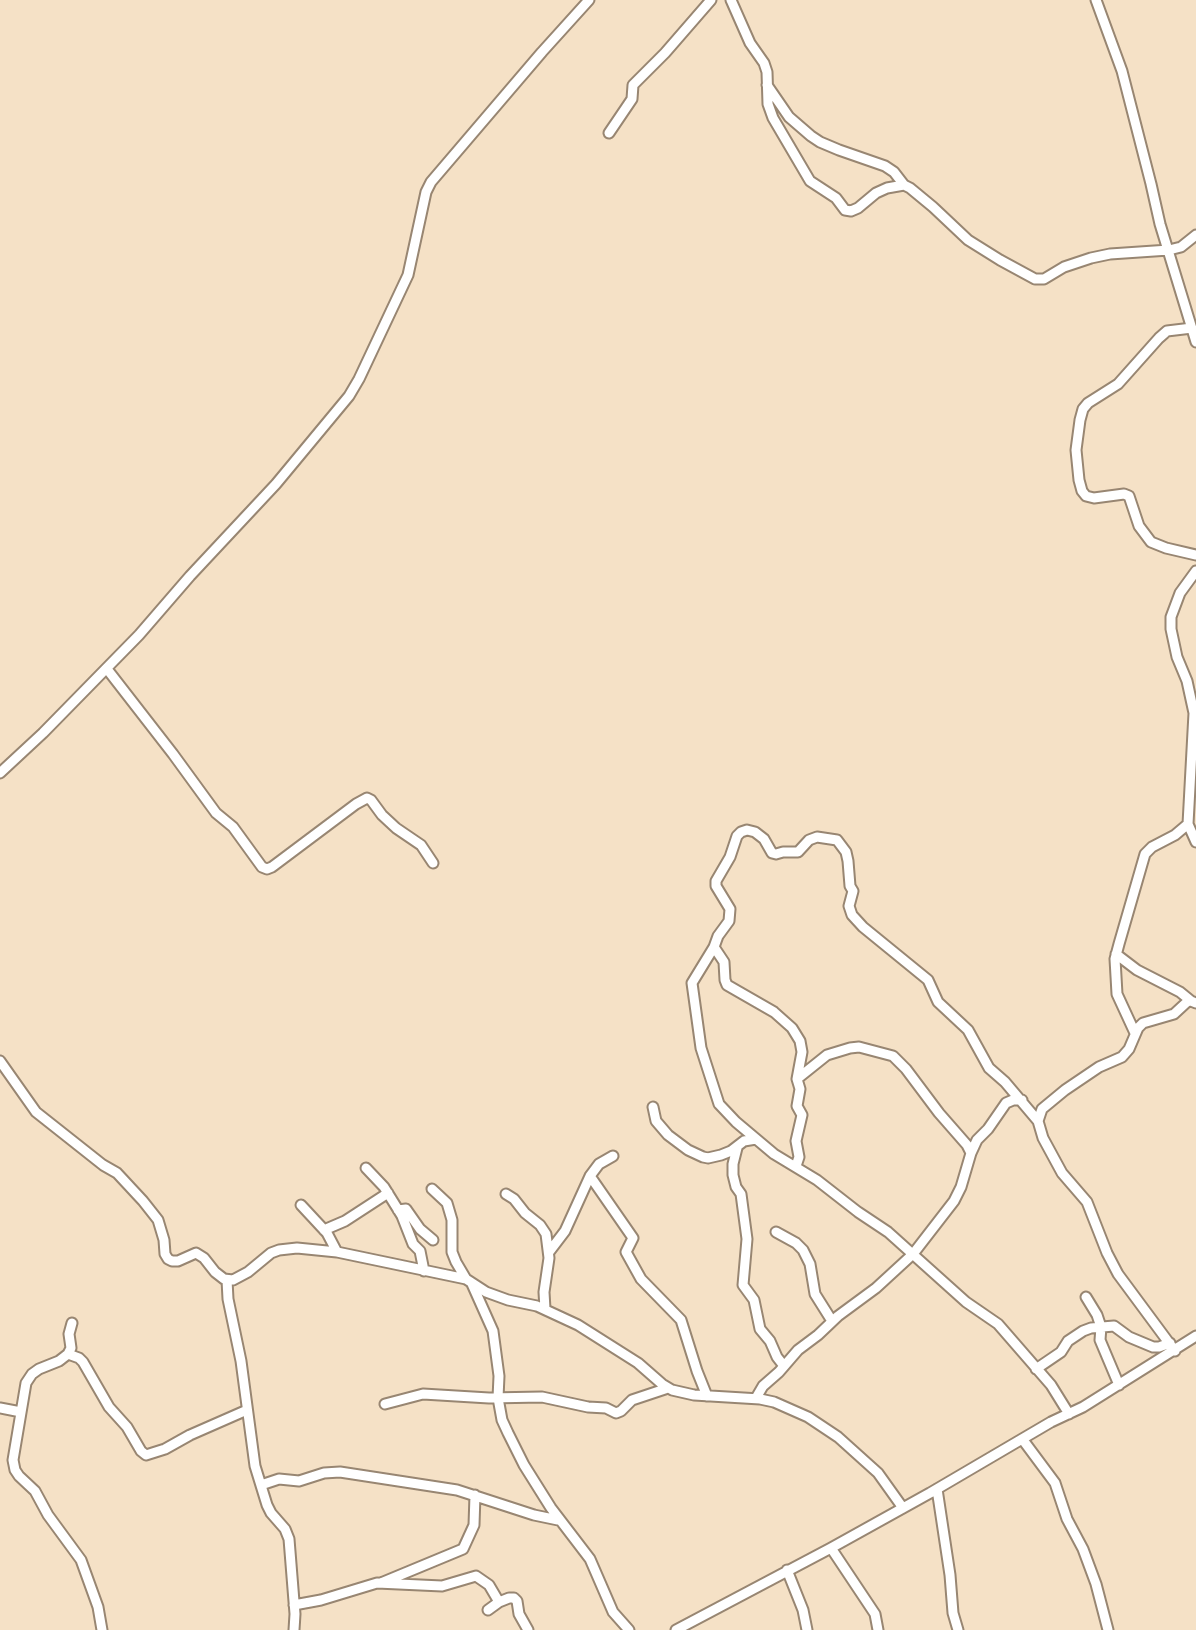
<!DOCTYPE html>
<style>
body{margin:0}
canvas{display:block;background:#f5e1c6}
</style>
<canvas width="1196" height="1630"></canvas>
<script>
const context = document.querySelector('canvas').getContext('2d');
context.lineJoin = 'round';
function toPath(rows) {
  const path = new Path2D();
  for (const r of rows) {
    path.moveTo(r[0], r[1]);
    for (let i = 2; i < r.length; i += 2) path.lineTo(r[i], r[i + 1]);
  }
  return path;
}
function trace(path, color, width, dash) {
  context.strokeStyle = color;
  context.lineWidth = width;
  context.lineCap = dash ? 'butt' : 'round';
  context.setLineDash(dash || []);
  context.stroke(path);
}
const minor = toPath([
 [731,0,750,43,764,63,767,72,768,104,773,118,810,181,836,198,845,210,851,211,858,208,876,193,887,188,904,185,910,188,933,207,968,240,1000,260,1035,279,1044,279,1064,267,1091,258,1110,254,1169,250,1181,247,1196,235],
 [1096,0,1122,71,1151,184,1160,224,1196,342],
 [767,85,789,117,811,136,820,142,839,150,885,166,894,172,904,185],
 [609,133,632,99,633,85,665,53,711,0],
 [1192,328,1167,331,1159,338,1118,384,1088,403,1083,409,1080,420,1076,450,1079,480,1082,491,1086,496,1094,498,1124,494,1129,496,1139,526,1151,542,1166,548,1196,555],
 [1196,571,1180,593,1171,617,1171,629,1177,657,1187,681,1194,713,1188,824,1196,842],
 [107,669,173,754,216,813,233,827,262,867,267,869,272,867,356,804,367,798,371,800,382,815,396,828,421,845,433,863],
 [0,773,43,733,139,635,190,576,276,484,349,396,359,379,408,275,426,192,431,182,542,52,589,0],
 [714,947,724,962,725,980,727,985,774,1012,792,1028,800,1041,802,1052,797,1079,800,1089,797,1106,802,1115,796,1141,799,1157,796,1166],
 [1116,954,1137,970,1180,992,1191,1001],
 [1135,1033,1117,994,1115,959,1119,944,1145,854,1152,847,1175,835,1188,824],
 [0,1061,36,1112,103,1165,117,1173,143,1201,158,1220,164,1240,165,1254,168,1259,172,1261,178,1261,196,1253,204,1258,215,1272,224,1279,233,1280,248,1272,271,1253,279,1250,297,1248,337,1252,466,1279,486,1292,508,1300,537,1306,578,1325,638,1363,662,1384,672,1390,694,1395,760,1399,774,1402,808,1417,838,1437,878,1473,903,1508],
 [797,1079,827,1055,850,1048,859,1047,893,1056,906,1069,939,1113,967,1145,971,1153],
 [653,1107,656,1121,668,1135,688,1150,703,1157,708,1158,721,1155,731,1151,744,1141,756,1139],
 [1038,1121,1005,1082,989,1068,968,1030,938,1002,928,980,863,927,852,915,849,906,853,891,850,886,848,861,846,852,837,840,817,837,809,840,798,852,783,852,776,854,772,853,764,839,755,832,747,830,741,832,737,836,730,857,716,881,716,886,730,909,729,921,718,936,714,947,692,983,701,1048,719,1104,736,1122,774,1154,817,1180,858,1212,888,1232,966,1302,998,1324,1051,1385,1069,1414],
 [737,1148,733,1164,733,1175,736,1187,741,1194,747,1239,743,1285,754,1300,760,1329,770,1341,777,1357,784,1366],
 [366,1168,384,1187,402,1216,413,1244,420,1251,424,1271],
 [590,1176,633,1238,626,1252,641,1279,681,1320,697,1371,707,1396],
 [432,1189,447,1203,452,1220,452,1252,456,1262,466,1279],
 [506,1194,514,1199,525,1213,540,1225,546,1234,549,1258,544,1292,545,1309],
 [301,1205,327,1233,337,1252],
 [398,1210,406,1209,420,1229,433,1240],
 [324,1230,345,1221,388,1193],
 [776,1232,796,1243,803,1250,810,1264,815,1294,832,1321],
 [549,1252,565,1231,590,1176,599,1164,613,1156],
 [227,1280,228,1299,241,1361,255,1466,267,1505,271,1513,285,1529,289,1539,295,1614,294,1630],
 [472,1284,493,1331,499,1376,498,1398,502,1420,508,1433,524,1465,551,1508,590,1559,613,1612,629,1630],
 [1086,1297,1097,1315,1101,1327,1100,1340,1119,1385],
 [72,1323,69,1334,71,1348,68,1354,59,1361,39,1369,32,1374,26,1383,13,1460,15,1470,19,1476,35,1491,48,1515,81,1560,98,1607,102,1630],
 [1175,1351,1118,1274,1107,1253,1087,1202,1062,1173,1043,1138,1038,1121,1042,1109,1065,1090,1099,1067,1122,1057,1129,1049,1138,1028,1143,1023,1174,1014,1187,1002,1191,1001,1196,1003],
 [68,1354,79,1358,83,1362,109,1407,127,1427,141,1451,146,1455,165,1449,190,1435,247,1410],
 [1036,1369,1061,1352,1068,1341,1083,1331,1091,1328,1114,1326,1129,1337,1153,1347,1159,1347,1170,1343],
 [756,1398,763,1386,779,1372,798,1350,818,1335,838,1316,876,1288,913,1254,954,1201,961,1187,971,1153,977,1140,988,1129,1006,1103,1013,1100,1022,1100],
 [385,1404,423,1394,489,1398,542,1397,588,1407,606,1408,616,1413,621,1411,632,1400,668,1388],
 [0,1408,21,1412],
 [1023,1440,1055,1483,1067,1519,1083,1549,1096,1584,1108,1630],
 [261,1485,279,1479,299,1481,324,1473,340,1472,457,1490,534,1515,558,1520],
 [937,1489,950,1575,953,1613,958,1630],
 [831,1548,875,1614,878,1630],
 [787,1570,803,1610,807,1630],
 [381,1583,463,1549,474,1525,475,1495],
 [294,1605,321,1600,377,1583,442,1586,476,1576,489,1585,499,1602],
 [488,1610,499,1602,509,1598,514,1598,517,1601,519,1614,528,1630],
 [676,1630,831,1548,930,1493,1051,1422,1083,1407,1196,1336]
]);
trace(minor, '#988672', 13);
trace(minor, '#fff', 9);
</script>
